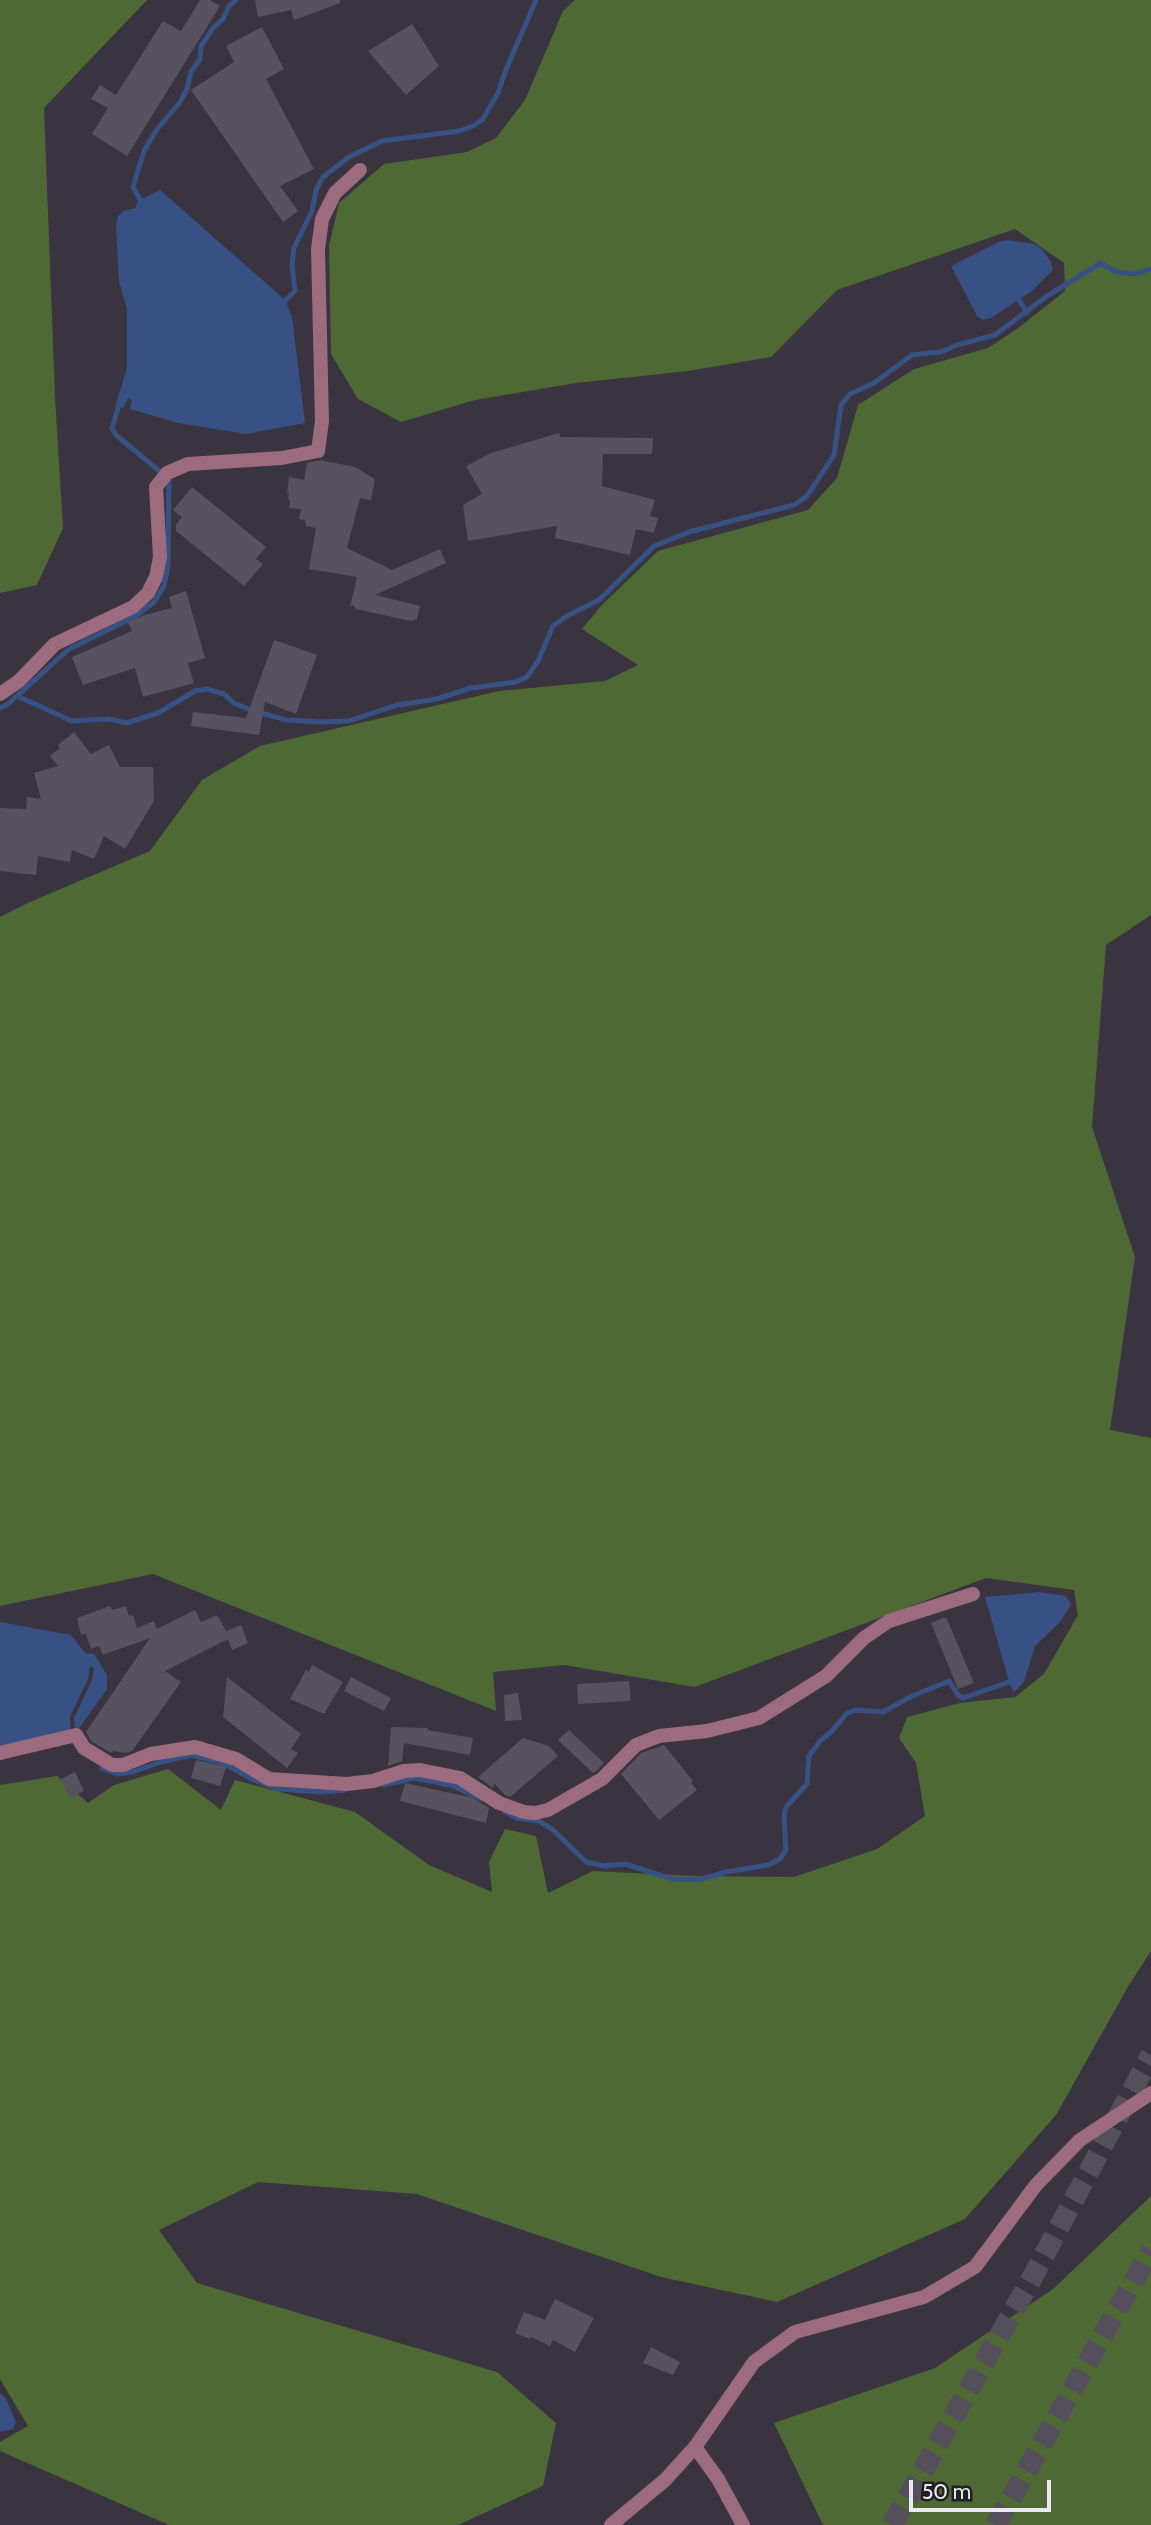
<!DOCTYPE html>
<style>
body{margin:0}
#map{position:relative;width:1151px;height:2525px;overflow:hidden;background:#3a3440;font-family:Cabin,sans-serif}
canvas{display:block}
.scale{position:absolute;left:909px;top:2480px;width:142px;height:32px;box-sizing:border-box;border:4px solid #ede9f1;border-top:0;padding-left:9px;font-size:21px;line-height:24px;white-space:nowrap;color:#ede9f1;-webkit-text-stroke:5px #201d23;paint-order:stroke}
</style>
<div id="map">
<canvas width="1151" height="2525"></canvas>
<div class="scale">50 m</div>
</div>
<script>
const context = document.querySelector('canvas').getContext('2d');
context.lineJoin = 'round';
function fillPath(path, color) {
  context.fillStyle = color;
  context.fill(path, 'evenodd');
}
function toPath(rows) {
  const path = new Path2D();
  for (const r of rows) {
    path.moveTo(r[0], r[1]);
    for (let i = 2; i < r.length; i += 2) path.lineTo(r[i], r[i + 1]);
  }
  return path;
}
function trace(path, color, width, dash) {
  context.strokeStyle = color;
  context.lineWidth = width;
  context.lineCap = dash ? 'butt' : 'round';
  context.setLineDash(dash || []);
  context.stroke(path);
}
const green = toPath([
 [0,0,147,0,44,108,55,397,63,528,37,585,0,593],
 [575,0,1151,0,1151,915,1106,945,1092,1127,1135,1257,1110,1430,1151,1438,1151,1951,1129,1985,1056,2115,965,2219,777,2302,661,2277,417,2194,258,2182,159,2230,197,2283,497,2372,556,2423,543,2486,458,2525,169,2525,0,2451,0,2442,28,2426,0,2379,0,1785,57,1776,88,1803,114,1785,168,1769,221,1810,235,1780,355,1812,429,1865,492,1892,489,1862,505,1829,536,1836,548,1893,593,1871,692,1876,794,1877,877,1849,925,1816,916,1763,899,1738,907,1717,960,1703,1015,1697,1044,1674,1078,1615,1074,1590,986,1578,695,1687,564,1665,493,1672,496,1711,153,1574,0,1606,0,917,30,902,150,851,202,780,260,746,499,691,605,681,638,665,582,629,602,605,658,551,808,510,837,478,858,405,914,369,988,348,1017,329,1065,291,1064,263,1015,229,837,290,771,357,688,371,576,383,475,400,401,422,358,399,331,354,329,246,339,203,384,164,467,152,496,138,525,100,563,11],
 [1151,2196,1151,2525,823,2525,774,2423,935,2368,1053,2289]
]);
const water = toPath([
 [160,190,285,300,292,317,305,423,246,434,178,423,130,409,132,400,128,398,123,408,115,407,127,368,127,309,119,281,116,227,118,216,124,211,135,208,138,201],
 [1008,240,1034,244,1042,249,1051,262,1053,270,1032,291,991,318,983,320,977,316,951,266,1001,241],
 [1040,1592,1066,1596,1071,1605,1059,1623,1035,1646,1024,1682,1014,1692,1010,1685,985,1597],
 [0,1622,71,1635,85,1653,94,1654,107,1675,107,1689,80,1727,75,1730,74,1718,92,1680,94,1668,90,1666,88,1679,70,1717,70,1731,0,1747],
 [0,2393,6,2399,16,2422,13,2429,0,2432]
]);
const stream = toPath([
 [143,205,133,187,144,151,155,132,180,102,187,89,191,72,200,59,201,46,213,28,223,19,229,6,236,0],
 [1016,296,1027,312],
 [281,305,295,291,292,265,294,248,312,211,316,190,323,177,349,157,382,141,459,131,473,126,483,119,498,93,505,72,536,0],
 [17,696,72,721,109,719,127,723,158,713,195,691,207,689,224,694,234,703,253,711,287,720,321,722,349,721,397,705,437,699,471,688,516,682,527,677,538,661,553,626,567,616,599,600,654,546,689,532,794,505,807,496,834,455,841,405,850,394,874,383,912,355,941,352,957,345,995,335,1047,296,1101,263,1116,272,1134,274,1151,269],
 [0,708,8,704,69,649,136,616,154,602,164,586,168,566,169,479,116,435,112,428,120,401],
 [102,1768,117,1774,132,1772,161,1762,192,1755,225,1764,254,1780,278,1789,321,1792,345,1790],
 [383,1785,414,1778,451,1785,481,1799],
 [505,1812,517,1818,539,1821,552,1829,586,1862,604,1866,625,1864,672,1879,698,1880,726,1872,768,1865,780,1859,786,1850,784,1816,786,1807,807,1784,809,1756,820,1741,832,1731,847,1713,856,1710,883,1712,912,1696,949,1681,958,1695,963,1698,1015,1680]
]);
const building = toPath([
 [200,0,210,0,220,6,127,156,92,134,108,108,91,99,100,85,116,95,163,21,181,31],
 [255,0,340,0,340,3,294,20,291,10,258,17],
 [412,24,439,66,406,95,368,51],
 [262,27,284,69,266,79,314,169,280,186,298,211,283,222,191,90,234,62,226,46],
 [559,433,560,437,653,438,652,454,603,454,602,486,655,500,650,516,658,518,654,533,636,529,630,555,555,538,557,526,468,541,463,505,482,494,466,466,491,453],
 [320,460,355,467,375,479,371,500,360,498,347,548,392,570,440,549,446,563,375,595,420,606,417,619,411,621,356,609,353,605,350,607,357,577,309,569,316,528,306,526,305,520,299,519,301,509,289,508,290,500,288,499,289,493,287,493,289,477,304,480,307,463],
 [192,487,266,547,256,559,263,564,244,586,176,531,176,525,182,517,173,510],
 [186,591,205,658,188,663,194,683,143,697,135,668,83,685,72,657,132,631,128,622,145,615,172,608,169,597],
 [274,640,317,655,296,714,265,702,259,735,191,726,193,712,246,718],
 [74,732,91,754,109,745,120,767,153,767,154,801,125,849,104,836,94,859,72,850,70,862,38,856,36,875,0,871,0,808,26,809,27,797,41,799,34,773,58,766,50,756,60,748,58,745],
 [110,1606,112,1610,126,1606,129,1616,133,1615,137,1628,154,1621,157,1629,195,1610,201,1622,217,1615,226,1631,241,1625,248,1643,232,1650,228,1639,165,1671,181,1682,132,1751,126,1753,113,1751,111,1753,91,1741,86,1732,150,1638,103,1655,99,1646,91,1649,86,1634,81,1635,77,1618],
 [946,1617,974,1683,958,1689,931,1623],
 [312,1665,343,1682,324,1714,290,1699,306,1670,309,1672],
 [227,1677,301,1734,291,1749,298,1753,287,1768,223,1717],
 [351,1677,391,1698,384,1711,344,1691],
 [629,1681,631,1701,578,1704,577,1684],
 [518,1693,522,1720,505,1721,504,1695],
 [391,1727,428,1728,427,1730,473,1738,470,1755,404,1743,402,1761,388,1766],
 [569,1730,604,1763,596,1771,593,1773,558,1740],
 [523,1738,549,1746,558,1756,510,1797,505,1795,494,1783,493,1788,478,1777],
 [664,1745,693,1781,691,1783,697,1790,659,1820,621,1774,641,1753],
 [196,1760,226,1767,220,1786,191,1778],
 [75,1772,84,1791,70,1798,61,1779],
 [405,1783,473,1798,489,1808,486,1823,400,1801],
 [555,2299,594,2318,575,2352,553,2340,550,2346,531,2337,530,2339,515,2333,524,2312,545,2320],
 [651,2347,680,2362,673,2375,643,2363]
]);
const motorwayTunnel = toPath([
 [892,2525,1032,2278,1151,2055],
 [996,2525,1151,2250]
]);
const minor = toPath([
 [0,694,19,681,55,644,133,607,148,593,156,577,160,557,156,487,167,473,188,464,282,458,318,451,322,421,318,249,322,219,335,193,360,170],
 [0,1753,76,1735,84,1748,112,1765,123,1765,151,1754,195,1747,236,1759,269,1779,347,1784,373,1781,404,1771,420,1770,460,1778,499,1803,524,1812,535,1813,548,1810,602,1779,636,1745,659,1736,707,1731,759,1718,826,1676,864,1638,889,1621,973,1594],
 [695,2447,718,2479,743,2525]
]);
const tertiary = toPath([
 [611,2525,665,2480,695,2447,754,2362,795,2332,924,2297,975,2267,1036,2185,1080,2140,1151,2093]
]);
fillPath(green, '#4e6934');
fillPath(water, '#385185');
trace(stream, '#385185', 5);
fillPath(building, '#58515f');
trace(motorwayTunnel, '#554f5b', 21, [21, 10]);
trace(minor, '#9c6b7e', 14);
trace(tertiary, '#9c6b7e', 14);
</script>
